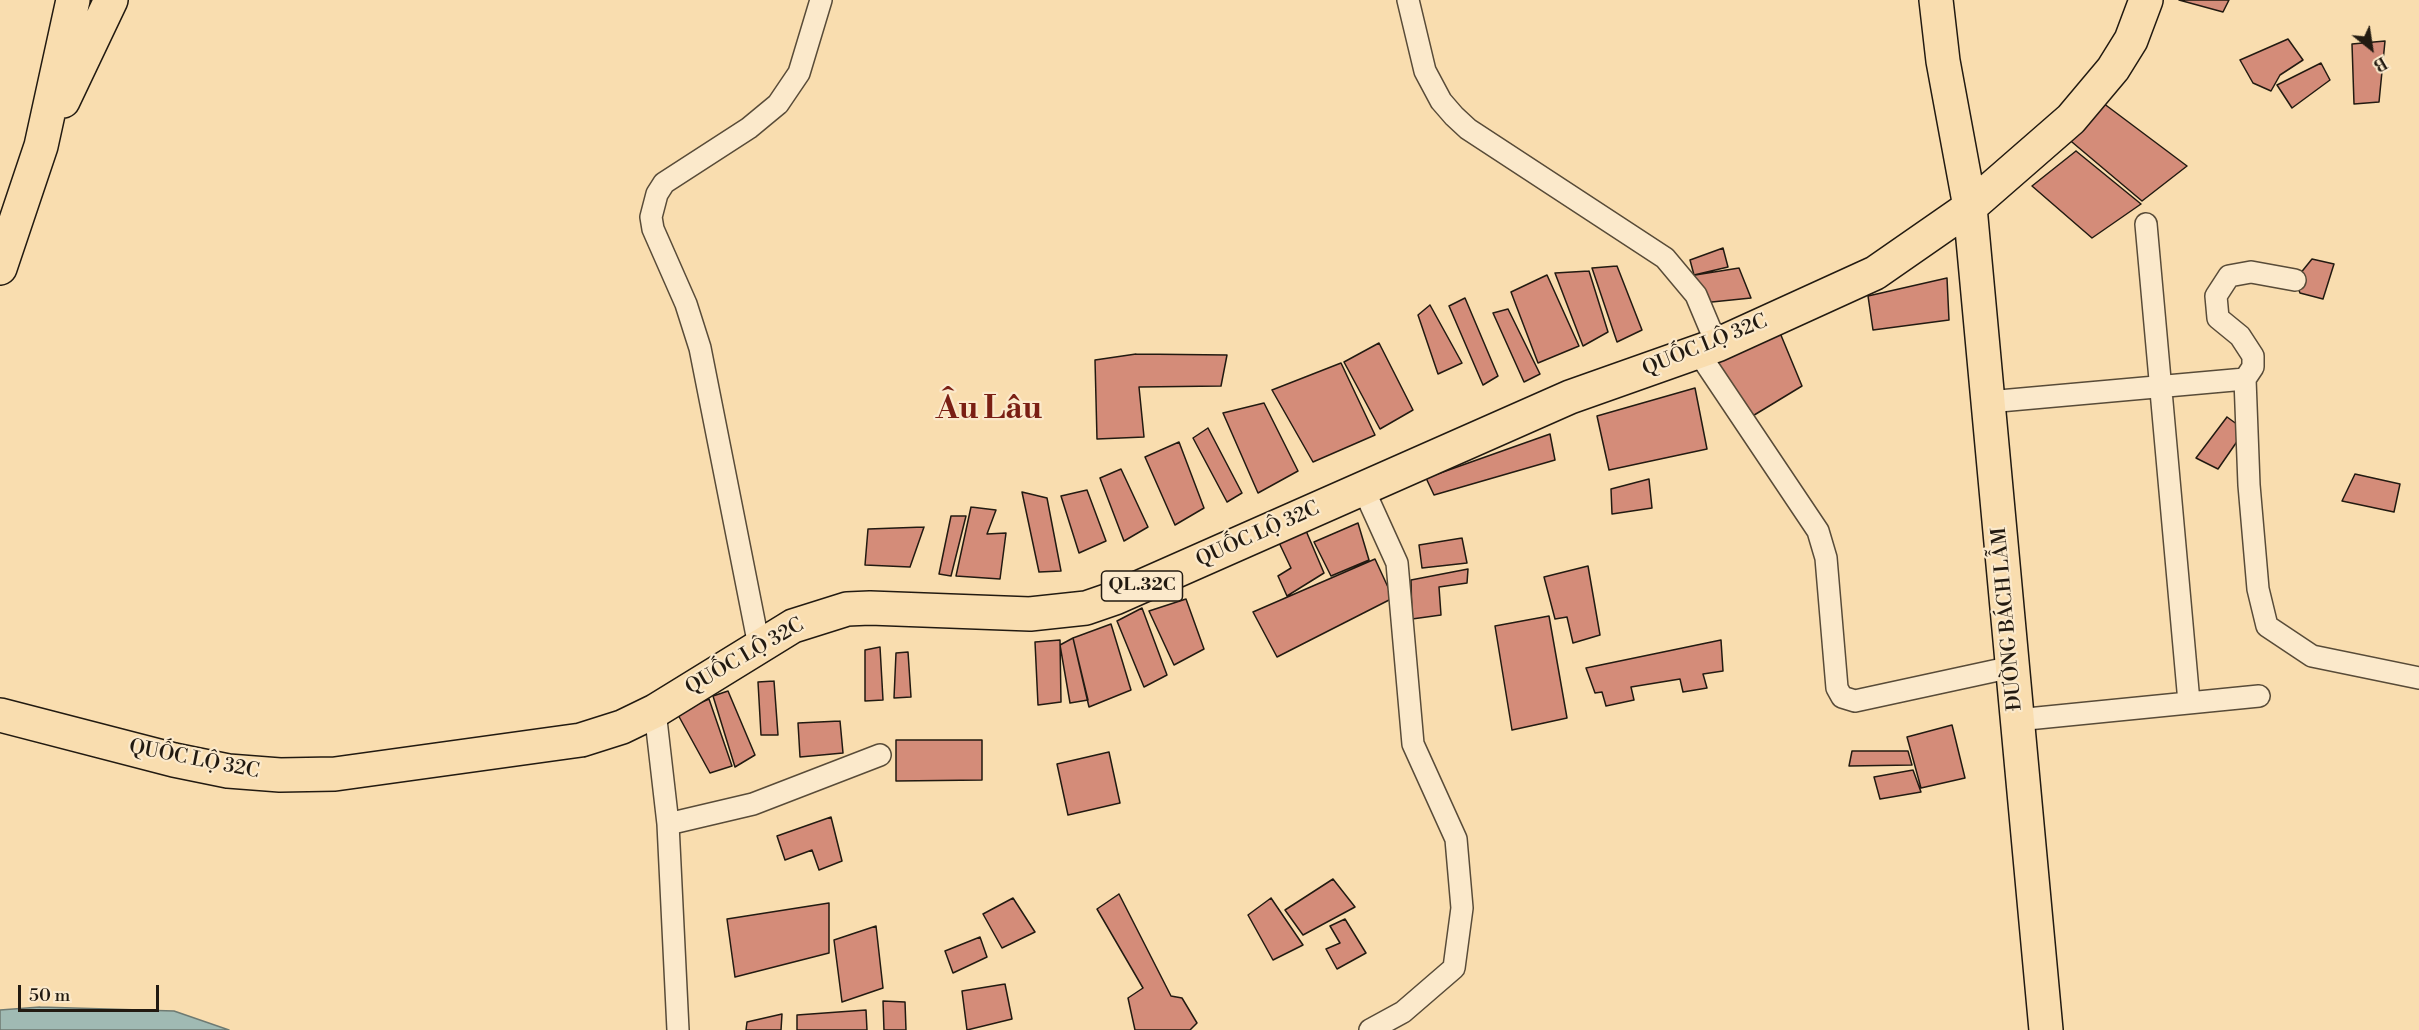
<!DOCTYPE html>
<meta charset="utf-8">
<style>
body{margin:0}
#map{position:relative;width:2419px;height:1030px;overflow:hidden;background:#f9ddaf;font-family:"Libre Bodoni",serif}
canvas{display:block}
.north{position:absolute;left:2341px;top:18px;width:60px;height:60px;-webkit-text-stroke:4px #fbe9cb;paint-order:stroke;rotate:150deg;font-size:16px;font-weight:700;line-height:24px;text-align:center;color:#221a11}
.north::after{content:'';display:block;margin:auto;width:21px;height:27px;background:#221a11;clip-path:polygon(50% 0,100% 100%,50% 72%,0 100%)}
.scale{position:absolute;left:18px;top:985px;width:141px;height:27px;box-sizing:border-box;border:3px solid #221a11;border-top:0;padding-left:8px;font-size:18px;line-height:21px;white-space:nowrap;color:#221a11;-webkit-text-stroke:4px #fbe9cb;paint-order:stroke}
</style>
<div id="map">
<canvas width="2419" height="1030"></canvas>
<div class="north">B</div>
<div class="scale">50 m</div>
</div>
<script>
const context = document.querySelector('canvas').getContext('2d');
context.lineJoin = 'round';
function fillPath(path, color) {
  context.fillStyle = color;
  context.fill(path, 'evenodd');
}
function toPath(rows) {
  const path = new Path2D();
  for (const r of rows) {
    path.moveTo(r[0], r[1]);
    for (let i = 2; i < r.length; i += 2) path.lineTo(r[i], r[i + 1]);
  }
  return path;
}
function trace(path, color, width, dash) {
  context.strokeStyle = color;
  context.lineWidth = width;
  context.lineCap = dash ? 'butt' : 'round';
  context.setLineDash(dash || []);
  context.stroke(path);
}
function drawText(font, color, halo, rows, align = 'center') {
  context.font = font + ' "Libre Bodoni",serif';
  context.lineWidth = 4.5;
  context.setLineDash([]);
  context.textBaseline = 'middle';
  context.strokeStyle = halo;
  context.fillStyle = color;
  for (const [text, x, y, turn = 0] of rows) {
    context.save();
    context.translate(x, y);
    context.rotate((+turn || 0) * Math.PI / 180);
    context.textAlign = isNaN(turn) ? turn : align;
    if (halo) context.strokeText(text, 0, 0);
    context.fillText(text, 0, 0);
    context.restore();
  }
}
const water = toPath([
 [40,1007,174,1011,229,1030,0,1030,0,1010,40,1007]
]);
const building = toPath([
 [2179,0,2229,0,2223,12,2179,0],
 [2288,39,2303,60,2280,75,2271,91,2253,83,2240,60,2288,39],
 [2385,41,2379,102,2354,104,2352,44,2385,41],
 [2321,63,2330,80,2292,108,2277,85,2321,63],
 [2103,103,2187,166,2142,201,2066,137,2103,103],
 [2076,151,2141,204,2092,238,2032,186,2076,151],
 [1723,248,1728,267,1694,275,1690,260,1723,248],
 [2312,259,2334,264,2323,299,2300,293,2295,280,2312,259],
 [1617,266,1642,330,1617,342,1592,268,1617,266],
 [1739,268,1751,298,1702,303,1689,276,1739,268],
 [1589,271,1608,332,1583,346,1555,273,1589,271],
 [1547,275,1579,346,1538,363,1511,292,1547,275],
 [1947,278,1949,320,1873,330,1868,296,1947,278],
 [1465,298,1498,376,1483,385,1449,306,1465,298],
 [1430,305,1462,363,1438,374,1418,315,1430,305],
 [1508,309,1540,374,1524,382,1493,313,1508,309],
 [1778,328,1802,386,1746,420,1709,359,1778,328],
 [1379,343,1413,410,1380,429,1344,362,1379,343],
 [1136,354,1227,355,1221,386,1139,387,1144,437,1097,439,1095,360,1136,354],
 [1341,363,1375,435,1313,462,1272,390,1341,363],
 [1695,388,1707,449,1609,470,1597,416,1695,388],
 [1264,403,1298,471,1258,493,1223,413,1264,403],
 [2227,417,2245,430,2218,469,2196,458,2227,417],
 [1208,428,1242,493,1227,502,1193,438,1208,428],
 [1550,434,1555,460,1434,495,1426,478,1550,434],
 [1179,442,1204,508,1175,525,1145,457,1179,442],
 [1121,469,1148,527,1124,541,1100,478,1121,469],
 [2355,474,2400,484,2394,512,2342,501,2355,474],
 [1649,479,1652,508,1612,514,1611,489,1649,479],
 [1087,490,1106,541,1079,553,1061,496,1087,490],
 [1022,492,1047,498,1061,571,1039,572,1022,492],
 [971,507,996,510,987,534,1006,533,1000,579,956,576,971,507],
 [951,516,966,516,951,576,939,574,951,516],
 [1301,519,1324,573,1287,596,1278,576,1291,568,1274,532,1301,519],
 [1358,523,1369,560,1331,576,1314,542,1358,523],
 [924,527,910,567,865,565,868,529,924,527],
 [1462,538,1467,563,1422,568,1419,545,1462,538],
 [1375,559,1393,598,1277,657,1253,612,1375,559],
 [1588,566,1600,635,1573,643,1567,617,1555,619,1544,577,1588,566],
 [1468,569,1467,583,1439,587,1441,615,1412,619,1411,580,1468,569],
 [1186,599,1204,649,1174,665,1149,611,1186,599],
 [1142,608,1167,675,1144,687,1117,621,1142,608],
 [1549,616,1567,718,1512,730,1495,626,1549,616],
 [1111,624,1131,690,1089,707,1073,638,1111,624],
 [1073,638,1088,700,1070,703,1060,645,1073,638],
 [1060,640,1061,702,1038,705,1035,642,1060,640],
 [1721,640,1723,671,1703,674,1707,688,1683,692,1680,679,1631,687,1634,700,1606,706,1602,692,1595,693,1586,668,1721,640],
 [880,647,883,700,865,701,865,650,880,647],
 [908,652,911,697,894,698,896,653,908,652],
 [774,681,778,735,761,735,758,682,774,681],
 [728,691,755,755,735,767,713,696,728,691],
 [709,699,732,766,710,773,677,713,709,699],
 [840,721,843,753,800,757,798,723,840,721],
 [1952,725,1965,778,1921,788,1907,737,1952,725],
 [896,740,982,740,982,780,896,781,896,740],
 [1852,751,1908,751,1912,765,1849,766,1852,751],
 [1109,752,1120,803,1068,815,1057,764,1109,752],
 [1913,770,1921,792,1880,799,1874,777,1913,770],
 [831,817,842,861,819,870,812,850,785,860,777,836,831,817],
 [1333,879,1355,907,1303,935,1285,910,1333,879],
 [1119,894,1171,996,1182,998,1197,1023,1190,1030,1135,1030,1128,998,1143,988,1097,909,1119,894],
 [1013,898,1035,932,1002,948,983,914,1013,898],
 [1271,898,1303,945,1273,960,1248,915,1271,898],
 [829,903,829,953,735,977,727,919,829,903],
 [1345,919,1366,953,1337,969,1326,949,1340,943,1330,926,1345,919],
 [876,926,883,988,842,1002,834,940,876,926],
 [980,937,987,957,953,973,945,951,980,937],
 [1005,984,1012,1019,967,1030,962,991,1005,984],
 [883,1001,905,1002,906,1030,884,1030,883,1001],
 [866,1010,867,1030,797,1030,797,1015,866,1010],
 [782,1014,781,1030,746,1030,747,1022,782,1014]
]);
const minor = toPath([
 [1408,0,1425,71,1441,101,1454,116,1468,129,1665,258,1696,295,1717,345],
 [2146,224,2189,702],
 [2295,280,2251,272,2229,276,2216,296,2218,318,2240,336,2253,356,2253,367,2245,379,2249,485,2258,589,2267,626,2312,656,2419,678],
 [1698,352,1818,531,1826,558,1837,688,1842,697,1855,701,2012,667],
 [1988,402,2245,379],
 [1363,488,1397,563,1413,744,1456,839,1462,908,1454,968,1403,1012,1370,1030],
 [759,646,700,348,686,304,653,229,651,217,657,194,664,183,749,128,778,104,799,73,821,0],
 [655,711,668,824,678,1030],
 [2017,720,2259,696],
 [668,824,753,804,880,755]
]);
const primary = toPath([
 [1936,0,1943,61,1970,207,2046,1030],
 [63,101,111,0],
 [0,268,41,146,73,0],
 [0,715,174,760,228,771,280,775,335,774,581,740,622,727,655,711,793,626,847,609,870,608,1030,614,1086,608,1115,598,1570,397,1717,345,1875,273,1970,207,2071,119,2113,69,2131,40,2146,0]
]);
const shields = [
 [1142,586,81]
];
const shieldNames = [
 ["QL.32C",1142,586]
];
const streetNames = [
 ["QUỐC LỘ 32C",1705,346,-22],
 ["QUỐC LỘ 32C",1258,535,-24],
 ["ĐƯỜNG BÁCH LẪM",2008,619,-95],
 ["QUỐC LỘ 32C",745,657,-30],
 ["QUỐC LỘ 32C",194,760,11]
];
const townNames = [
 ["Âu Lâu",989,410]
];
fillPath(water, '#a0bab3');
trace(water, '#6e7a72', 1.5);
fillPath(building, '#d48c79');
trace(building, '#221a11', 1.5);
trace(minor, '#584b38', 24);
trace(primary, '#221a11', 36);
trace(minor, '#fbe9cb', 21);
trace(primary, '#f9ddaf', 33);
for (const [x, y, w] of shields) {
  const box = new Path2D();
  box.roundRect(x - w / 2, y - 15, w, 30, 4.5);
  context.fillStyle = '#fbe9cb';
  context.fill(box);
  trace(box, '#221a11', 1.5);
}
drawText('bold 18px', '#221a11', null, shieldNames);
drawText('20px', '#221a11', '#fbe9cb', streetNames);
drawText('bold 32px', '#7a1f14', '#fbe9cb', townNames);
</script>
